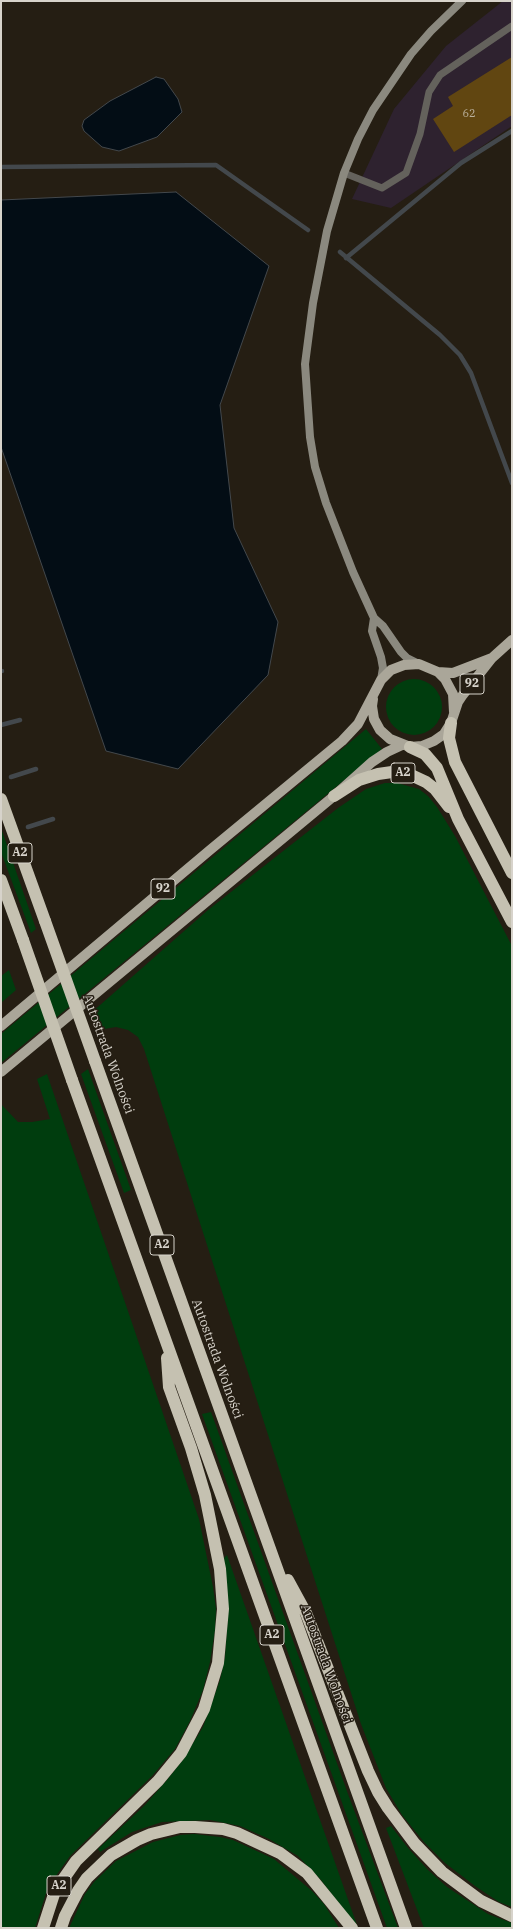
<!DOCTYPE html>
<meta charset="utf-8">
<style>
body{margin:0}
#map{position:relative;width:513px;height:1929px;overflow:hidden;background:#251e13;font-family:"IBM Plex Serif",serif}
canvas{display:block}
.frame{position:absolute;inset:0;border:2px solid #d7d3cb;pointer-events:none}
</style>
<div id="map">
<canvas width="513" height="1929"></canvas>
<div class="frame"></div>
</div>
<script>
const context = document.querySelector('canvas').getContext('2d');
context.lineJoin = 'round';
function fillPath(path, color) {
  context.fillStyle = color;
  context.fill(path, 'evenodd');
}
function toPath(rows) {
  const path = new Path2D();
  for (const r of rows) {
    if (r.length === 3) {
      path.moveTo(r[0] + r[2], r[1]);
      path.arc(r[0], r[1], r[2], 0, 2 * Math.PI);
      continue;
    }
    path.moveTo(r[0], r[1]);
    for (let i = 2; i < r.length; i += 2) path.lineTo(r[i], r[i + 1]);
  }
  return path;
}
function trace(path, color, width, dash) {
  context.strokeStyle = color;
  context.lineWidth = width;
  context.lineCap = dash ? 'butt' : 'round';
  context.setLineDash(dash || []);
  context.stroke(path);
}
function drawText(font, color, halo, rows, align = 'center') {
  context.font = font + ' "IBM Plex Serif",serif';
  context.lineWidth = 3;
  context.setLineDash([]);
  context.textBaseline = 'middle';
  context.strokeStyle = halo;
  context.fillStyle = color;
  for (const [text, x, y, turn = 0] of rows) {
    context.save();
    context.translate(x, y);
    context.rotate((+turn || 0) * Math.PI / 180);
    context.textAlign = isNaN(turn) ? turn : align;
    if (halo) context.strokeText(text, 0, 0);
    context.fillText(text, 0, 0);
    context.restore();
  }
}
const industrial = toPath([
 [503,1,512,1,512,126,391,208,352,199,394,109,446,46]
]);
const green = toPath([
 [414,707,28],
 [366,729,382,749,1,1063,1,1034],
 [385,783,397,783,419,789,428,796,437,807,455,836,512,946,512,1907,499,1902,475,1886,445,1863,424,1842,402,1815,386,1788,361,1724,144,1049,138,1037,128,1030,116,1027,98,1030,91,1013,208,910,338,808,366,789],
 [1,828,36,929,31,933,1,852],
 [9,970,16,990,1,1003,1,976],
 [88,1069,131,1190,124,1193,81,1074],
 [47,1074,199,1519,213,1587,216,1609,215,1630,210,1662,203,1690,190,1721,175,1749,152,1776,70,1856,48,1887,35,1928,1,1928,1,1104,18,1122,32,1122,50,1119,37,1079],
 [211,1412,348,1794,398,1928,387,1928,340,1797,202,1414],
 [227,1555,358,1928,321,1880,298,1856,269,1839,240,1826,210,1820,162,1822,132,1832,100,1852,98,1849,145,1805,167,1780,182,1761,203,1727,220,1680,225,1657,228,1615,224,1558],
 [391,1826,408,1848,428,1870,447,1887,488,1914,512,1923,512,1928,424,1928,386,1828],
 [194,1834,220,1837,233,1840,274,1859,312,1891,324,1904,339,1928,69,1928,85,1894,94,1882,116,1861,153,1842,180,1835]
]);
const water = toPath([
 [156,77,164,79,178,99,182,112,157,137,119,151,102,147,84,131,82,126,84,120,110,101,156,77],
 [176,192,269,266,220,405,234,528,278,622,268,675,178,769,106,751,1,447,1,200,176,192]
]);
const stream = toPath([
 [1,167,216,165,308,230],
 [340,252,440,335,460,355,471,373,512,483],
 [346,258,461,163,512,131],
 [1,671,2,671],
 [1,725,20,720],
 [11,777,36,769],
 [28,827,53,819]
]);
const building = toPath([
 [512,57,512,115,454,152,433,119,453,106,448,97]
]);
const lane = toPath([
 [344,173,382,188,406,173,420,134,429,92,440,75,512,26]
]);
const secondary = toPath([
 [374,618,372,631,381,657,383,668,381,680],
 [419,664,407,658,401,652,383,626,374,618,353,572,326,503,315,467,310,437,305,364,313,303,327,231,344,173,358,139,373,110,411,54,431,31,462,1]
]);
const primary = toPath([
 [438,672,453,673,492,658],
 [373,699,372,706,374,719,380,730,390,739,410,747,422,746,434,741,444,734,451,723,458,702,462,696,492,658,512,640],
 [1,1026,210,850,342,741,358,724,381,680,391,670,404,665,419,664,438,672,445,679,453,694,454,712],
 [1,1072,334,796,372,762,387,752,402,745]
]);
const highway = toPath([
 [451,723,449,738,455,762,512,873],
 [410,747,425,754,437,768,458,819,512,922],
 [334,796,359,780,378,774,392,772,411,775,426,782,435,789,449,807],
 [1,799,45,921],
 [1,880,23,940],
 [95,1061,406,1928],
 [72,1080,377,1928],
 [288,1580,306,1613,368,1771,378,1792,388,1808,415,1844,442,1872,481,1901,512,1916],
 [43,1928,55,1891,76,1861,158,1781,181,1753,204,1709,218,1663,223,1609,220,1569,205,1495,191,1448,169,1387,167,1358],
 [61,1928,65,1916,78,1891,87,1878,111,1855,137,1840,151,1834,180,1827,195,1827,223,1829,237,1833,280,1853,307,1873,352,1928]
]);
const highwayBridge = toPath([
 [45,921,95,1061],
 [23,940,72,1080]
]);
const numberNames = [
 ["62",469,114]
];
const shields = [
 [472,684,24],
 [403,773,24],
 [20,853,24],
 [163,889,24],
 [162,1245,24],
 [272,1635,24],
 [59,1886,24]
];
const shieldNames = [
 ["92",472,684],
 ["A2",403,773],
 ["A2",20,853],
 ["92",163,889],
 ["A2",162,1245],
 ["A2",272,1635],
 ["A2",59,1886]
];
const streetNames = [
 ["Autostrada Wolności",108,1054,70],
 ["Autostrada Wolności",217,1359,70],
 ["Autostrada Wolności",326,1664,70]
];
fillPath(industrial, '#2e222f');
fillPath(green, '#003d0e');
fillPath(water, '#030d15');
trace(water, '#43484c', 1);
trace(stream, '#43484c', 4.5);
fillPath(building, '#614611');
trace(lane, '#64625c', 7);
trace(secondary, '#8b897f', 8);
trace(primary, '#aaa699', 10);
trace(highway, '#c5c1b1', 12);
trace(highwayBridge, '#c5c1b1', 12);
drawText('11px', '#bab09c', null, numberNames);
for (const [x, y, w] of shields) {
  const box = new Path2D();
  box.roundRect(x - w / 2, y - 10, w, 20, 3);
  context.fillStyle = '#251e13';
  context.fill(box);
  trace(box, '#d7d3cb', 1);
}
drawText('bold 12px', '#d7d3cb', null, shieldNames);
drawText('13px', '#d7d3cb', '#251e13', streetNames);
</script>
